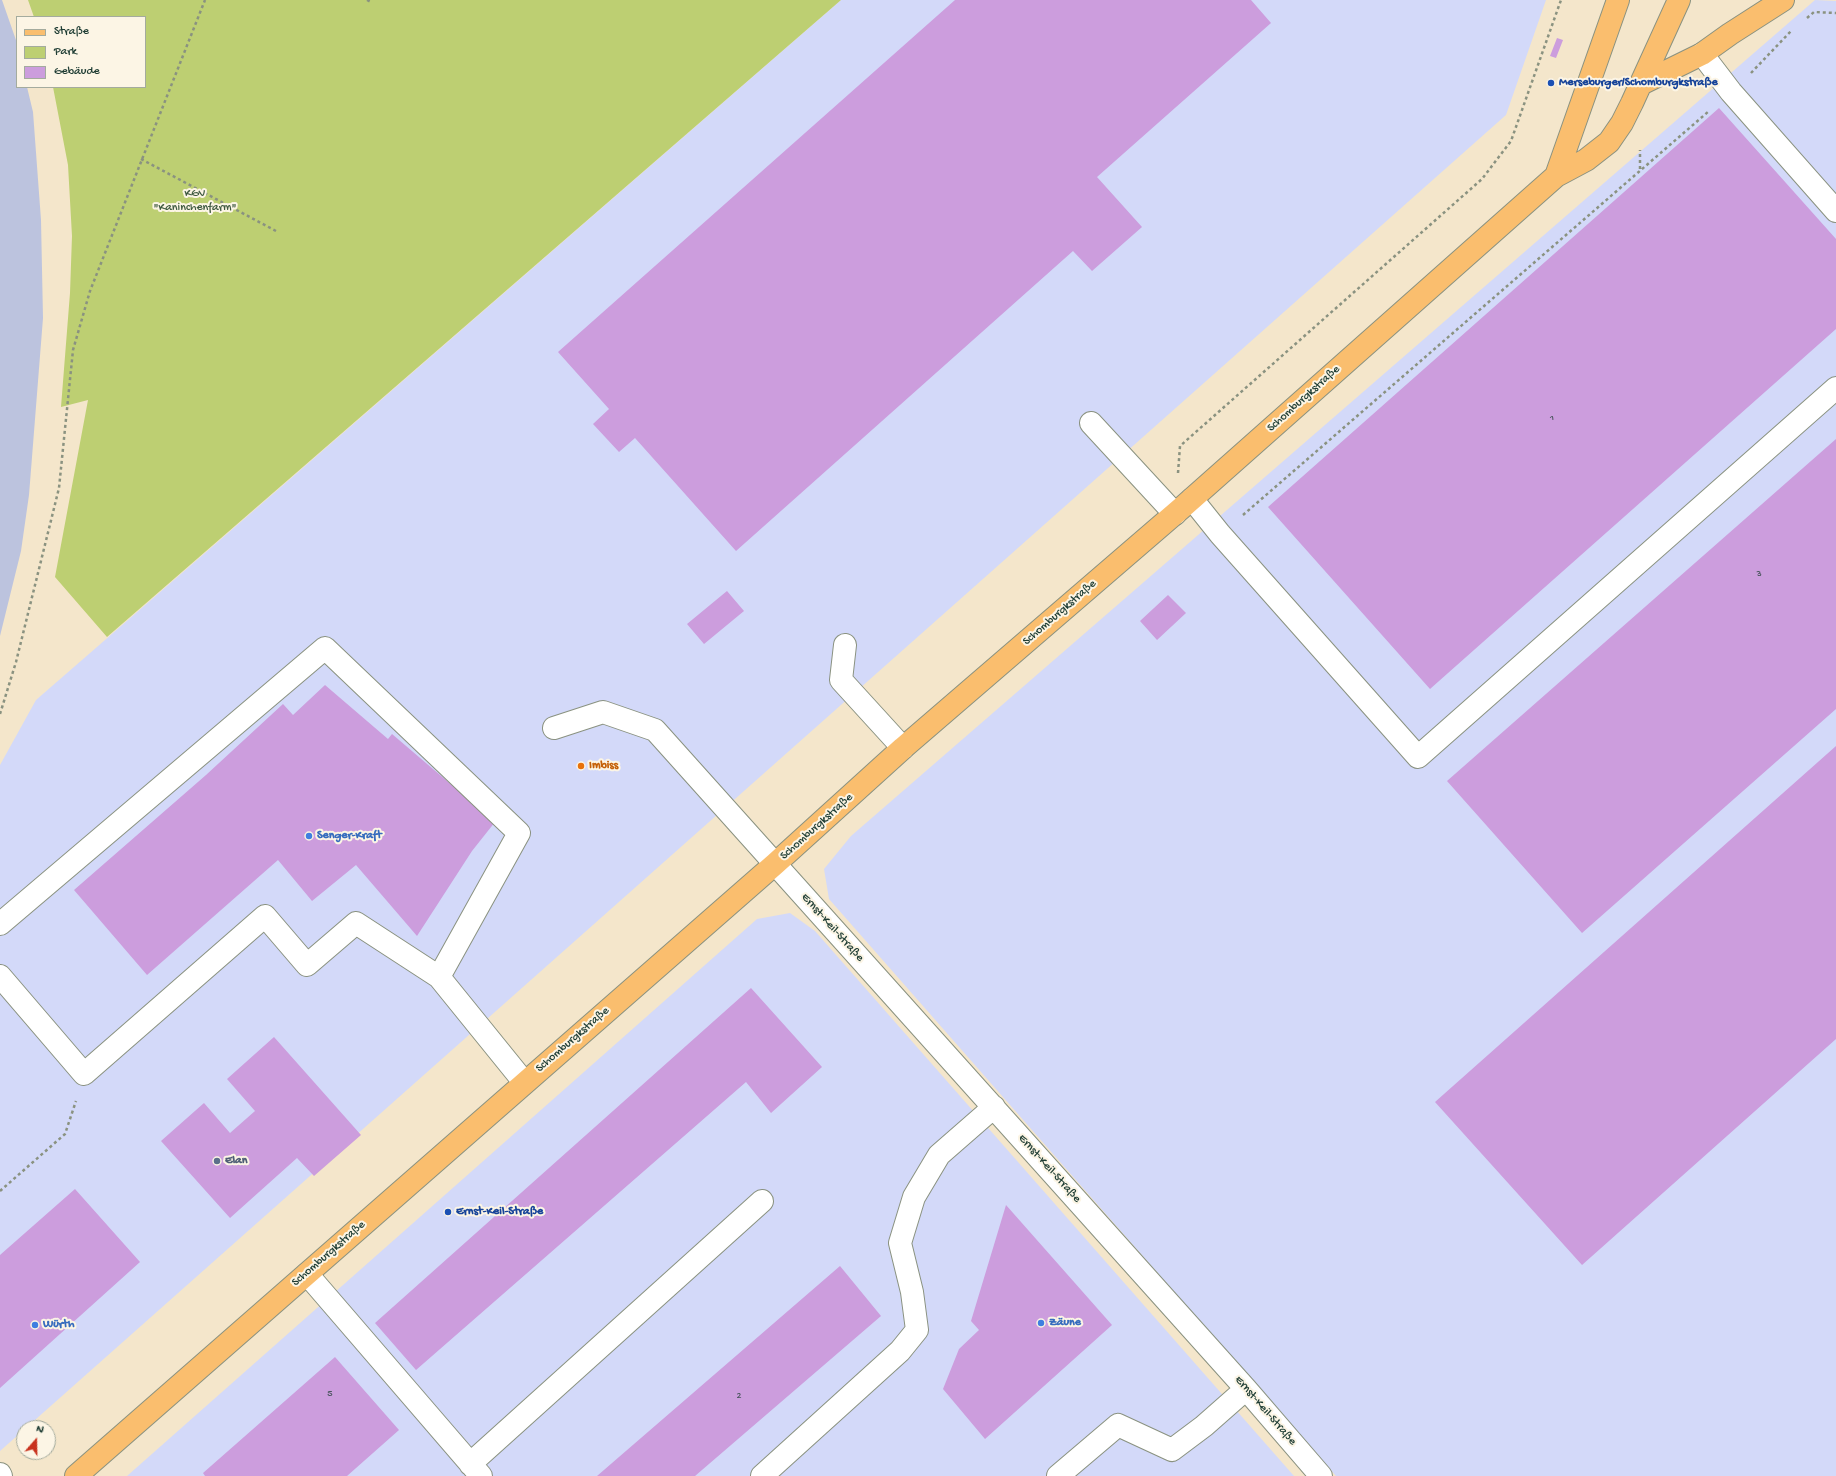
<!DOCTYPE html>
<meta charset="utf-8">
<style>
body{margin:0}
#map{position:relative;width:1836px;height:1476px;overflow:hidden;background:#f4e6cb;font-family:"Gochi Hand",sans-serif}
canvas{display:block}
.legend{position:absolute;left:16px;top:16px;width:130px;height:72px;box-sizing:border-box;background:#fcf5e5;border:1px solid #a4ab9e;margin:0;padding:5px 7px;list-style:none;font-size:12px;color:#1f3d34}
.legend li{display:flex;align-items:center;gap:8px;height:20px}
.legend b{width:20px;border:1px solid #a4ab9e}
.north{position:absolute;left:16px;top:1420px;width:40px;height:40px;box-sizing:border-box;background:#fcf5e5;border:1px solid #a4ab9e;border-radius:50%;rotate:20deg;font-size:11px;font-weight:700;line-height:16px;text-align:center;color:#1f3d34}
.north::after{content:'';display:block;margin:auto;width:14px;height:18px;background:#c8321e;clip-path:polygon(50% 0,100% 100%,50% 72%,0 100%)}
</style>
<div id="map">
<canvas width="1836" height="1476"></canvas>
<ul class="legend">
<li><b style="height:5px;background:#fabe6e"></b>Straße</li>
<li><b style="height:11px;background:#bdcf72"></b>Park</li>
<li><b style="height:11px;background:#cc9ddd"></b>Gebäude</li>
</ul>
<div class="north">N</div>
</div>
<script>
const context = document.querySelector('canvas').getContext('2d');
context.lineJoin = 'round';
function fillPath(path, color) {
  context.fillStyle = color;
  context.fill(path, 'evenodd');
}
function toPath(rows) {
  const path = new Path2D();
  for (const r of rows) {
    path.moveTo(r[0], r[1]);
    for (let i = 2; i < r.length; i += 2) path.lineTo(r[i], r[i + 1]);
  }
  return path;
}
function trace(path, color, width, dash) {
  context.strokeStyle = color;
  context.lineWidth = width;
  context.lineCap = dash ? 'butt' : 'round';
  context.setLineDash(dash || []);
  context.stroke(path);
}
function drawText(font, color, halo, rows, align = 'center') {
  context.font = font + ' "Gochi Hand",sans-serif';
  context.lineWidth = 4;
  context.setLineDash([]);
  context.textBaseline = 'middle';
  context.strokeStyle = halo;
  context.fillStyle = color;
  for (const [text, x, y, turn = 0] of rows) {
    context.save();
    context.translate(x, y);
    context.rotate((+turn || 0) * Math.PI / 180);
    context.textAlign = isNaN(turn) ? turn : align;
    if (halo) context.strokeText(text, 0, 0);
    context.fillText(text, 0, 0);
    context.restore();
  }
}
const built = toPath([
 [841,0,1546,0,1506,115,0,1451,0,765,36,700],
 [1815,0,1836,1,1836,1476,1336,1476,829,899,824,869,851,836],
 [790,913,815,931,1294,1476,127,1476,757,919]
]);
const industrial = toPath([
 [0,0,2,0,17,43,17,87,27,87,33,112,41,220,43,318,29,495,21,551,0,636]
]);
const green = toPath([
 [28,0,841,0,107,637,55,577,88,400,61,407,70,293,72,236,68,165,53,87,145,87,145,17,34,17]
]);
const building = toPath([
 [955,0,1251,0,1271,23,1097,177,1142,227,1092,271,1073,251,736,551,635,438,619,452,593,424,609,409,558,352],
 [1557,38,1563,40,1556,58,1550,56],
 [1719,108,1836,239,1836,329,1430,689,1268,507],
 [1836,439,1836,709,1582,933,1447,781],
 [727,591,744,611,704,644,687,624],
 [1168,595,1186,613,1157,640,1140,621],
 [325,685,388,739,392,734,495,822,472,851,417,936,356,865,312,901,278,860,147,975,74,890,206,775,283,704,293,715],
 [1836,746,1836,1039,1582,1265,1435,1102],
 [751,988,822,1067,771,1113,746,1082,416,1370,375,1323],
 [274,1037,361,1135,314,1176,297,1158,230,1218,161,1141,204,1103,230,1133,255,1111,227,1079],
 [75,1189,140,1262,0,1388,0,1255],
 [1006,1205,1112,1325,985,1439,943,1389,959,1349,979,1330,971,1321],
 [840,1266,881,1316,695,1476,597,1476],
 [335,1357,399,1430,347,1476,205,1476,203,1473]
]);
const path = toPath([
 [367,0,371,2],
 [1807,18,1814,12,1836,13],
 [1751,73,1792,30],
 [141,159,276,231],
 [1640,169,1640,150],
 [1178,473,1180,446,1482,179,1511,141,1561,0],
 [1243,515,1709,111],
 [0,714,16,662,59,488,73,350,90,291,205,0],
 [0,1191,65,1134,76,1101]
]);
const minor = toPath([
 [1702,54,1731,92,1836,211],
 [1091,423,1175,514],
 [1192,499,1220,534,1418,757,1836,388],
 [845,645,841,680,903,748],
 [554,728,603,712,655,730,1246,1389,1321,1476],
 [0,924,325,648,519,833,439,977],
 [0,976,84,1074,265,916,307,965,356,923,439,977,524,1082],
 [307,1274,481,1476],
 [470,1464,762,1201],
 [0,1474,1,1476],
 [762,1476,900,1351,917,1330,912,1292,900,1243,914,1197,939,1155,994,1107],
 [1058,1476,1118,1425,1172,1450,1204,1426,1246,1389]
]);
const major = toPath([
 [1641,84,1702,54,1730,34,1783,0],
 [1556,176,1618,0],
 [76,1476,775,864,903,748,1185,505,1556,176,1586,160,1609,142,1622,123,1632,103,1679,0]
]);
const markers = [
 [1551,83,4,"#1a4fb4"],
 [581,766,4,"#e8710a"],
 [309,836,4,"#3f7fe0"],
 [217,1161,4,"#5c6f8a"],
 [448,1212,4,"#1a4fb4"],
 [1041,1323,4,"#3f7fe0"],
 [35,1325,4,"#3f7fe0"]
];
const numberNames = [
 ["1",1552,418],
 ["3",1759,574],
 ["5",330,1394],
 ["2",739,1396]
];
const transitNames = [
 ["Merseburger/Schomburgkstraße",1559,83],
 ["Ernst-Keil-Straße",456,1212]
];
const parkNames = [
 ["KGV",195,194],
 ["\"Kaninchenfarm\"",195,208]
];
const streetNames = [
 ["Schomburgkstraße",1304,399,-42],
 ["Schomburgkstraße",1060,613,-41],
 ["Schomburgkstraße",817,827,-42],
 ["Ernst-Keil-Straße",832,928,48],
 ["Schomburgkstraße",573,1040,-41],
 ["Ernst-Keil-Straße",1049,1169,48],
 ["Schomburgkstraße",329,1254,-41],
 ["Ernst-Keil-Straße",1265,1411,49]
];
const foodNames = [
 ["Imbiss",589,766]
];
const shopNames = [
 ["Senger-Kraft",317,836],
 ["Zäune",1049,1323],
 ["Würth",43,1325]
];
const serviceNames = [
 ["Elan",225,1161]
];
fillPath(built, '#d3d9f9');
fillPath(industrial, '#bcc3de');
fillPath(green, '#bdcf72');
fillPath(building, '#cc9ddd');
trace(minor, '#8a9280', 24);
trace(major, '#8a9280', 24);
trace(path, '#8a9280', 2.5, [3, 3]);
trace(minor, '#fff', 22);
trace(major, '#fabe6e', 22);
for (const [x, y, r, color] of markers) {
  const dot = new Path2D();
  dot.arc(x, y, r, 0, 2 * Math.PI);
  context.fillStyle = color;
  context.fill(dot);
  trace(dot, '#fcf5e5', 1.5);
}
drawText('10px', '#4a555e', null, numberNames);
drawText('bold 12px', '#164399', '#fcf5e5', transitNames, 'left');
drawText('12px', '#3f5a40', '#fcf5e5', parkNames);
drawText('12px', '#1f3d34', '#fcf5e5', streetNames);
drawText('bold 12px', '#c56008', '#fcf5e5', foodNames, 'left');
drawText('bold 12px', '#366cbe', '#fcf5e5', shopNames, 'left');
drawText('bold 12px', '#4e5e75', '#fcf5e5', serviceNames, 'left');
</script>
